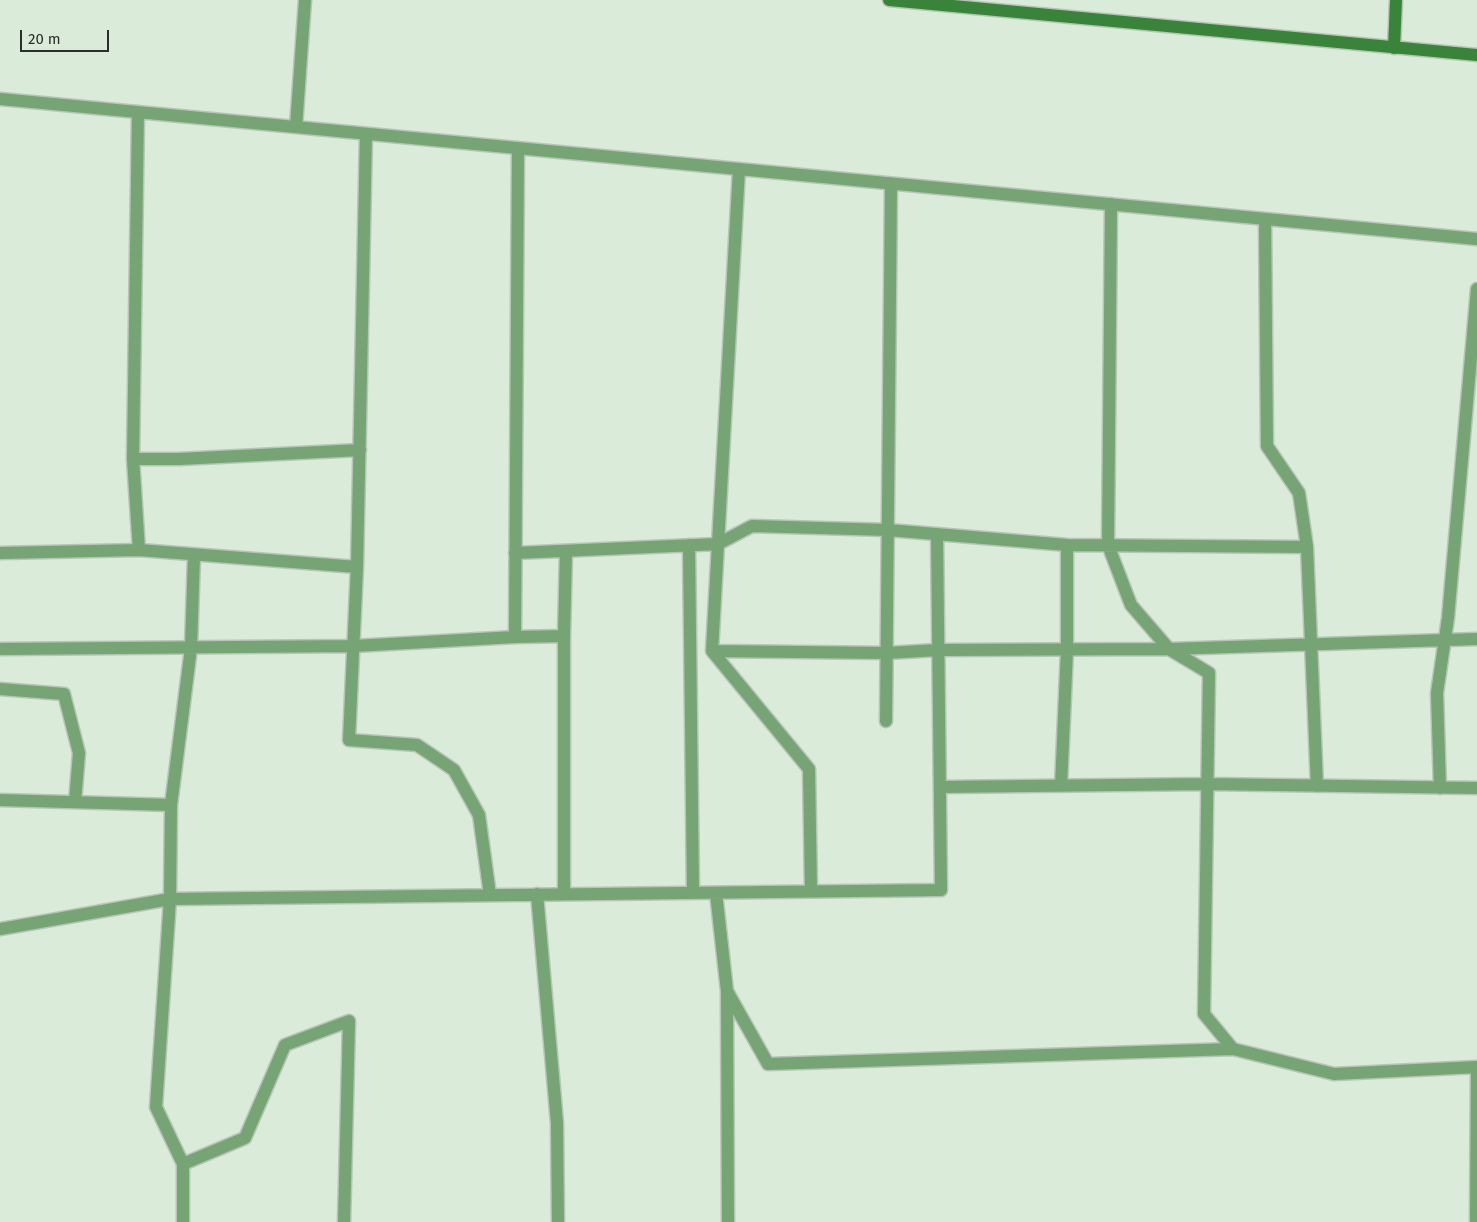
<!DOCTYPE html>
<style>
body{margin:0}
#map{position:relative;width:1477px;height:1222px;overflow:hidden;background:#daebd9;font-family:"Fira Sans",sans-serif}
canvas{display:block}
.scale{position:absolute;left:20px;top:30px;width:89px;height:22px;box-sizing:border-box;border:2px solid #292f29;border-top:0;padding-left:6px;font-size:15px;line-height:18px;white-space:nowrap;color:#292f29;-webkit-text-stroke:4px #daebd9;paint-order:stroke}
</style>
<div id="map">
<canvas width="1477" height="1222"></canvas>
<div class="scale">20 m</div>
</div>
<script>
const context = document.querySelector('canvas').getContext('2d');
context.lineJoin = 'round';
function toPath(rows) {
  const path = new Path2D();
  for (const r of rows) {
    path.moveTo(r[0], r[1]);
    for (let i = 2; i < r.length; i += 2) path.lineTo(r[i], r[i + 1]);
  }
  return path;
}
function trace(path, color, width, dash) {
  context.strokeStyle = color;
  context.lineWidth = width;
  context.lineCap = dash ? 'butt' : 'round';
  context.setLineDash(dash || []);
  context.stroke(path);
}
const street = toPath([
 [0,99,1477,239],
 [138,112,133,459,139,550],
 [296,127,305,0],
 [366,134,357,567,349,740,417,745,454,770,479,815,490,895],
 [739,169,712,651,809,769,811,891],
 [1111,204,1108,545,1131,605,1169,649,1209,673,1204,1014,1233,1049,1334,1074,1477,1067],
 [1265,219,1267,446,1299,493,1307,547,1317,786],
 [133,459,179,459,360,450],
 [689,545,693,893],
 [0,553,139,550,357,567],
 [515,553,718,544,752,526,888,530,1067,545,1307,547],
 [515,637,518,148],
 [0,649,354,646,515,637,564,636],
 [712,651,887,653,938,650,1169,649,1477,639],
 [0,689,64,694,79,753,75,802],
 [886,721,891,184],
 [1061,786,1067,650,1067,545],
 [940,787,1208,784,1477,788],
 [1440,788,1437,693,1448,618,1477,289],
 [0,800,171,805],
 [716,893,727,991,768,1064,1233,1049],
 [537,894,557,1123,558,1222],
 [564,894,564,636,566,551],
 [0,929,170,899,941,890,937,534],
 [727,994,728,1222],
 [183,1164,245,1138,285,1045,349,1021,344,1222],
 [183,1222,183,1164,156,1107,170,899,171,805,191,648,194,555],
 [1476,1222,1477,1069]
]);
const secondary = toPath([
 [889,0,1477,55],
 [1394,48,1396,0]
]);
trace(street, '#b7c5b6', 15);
trace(secondary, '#b7c5b6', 15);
trace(street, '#76a474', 12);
trace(secondary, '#3a833b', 12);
</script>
